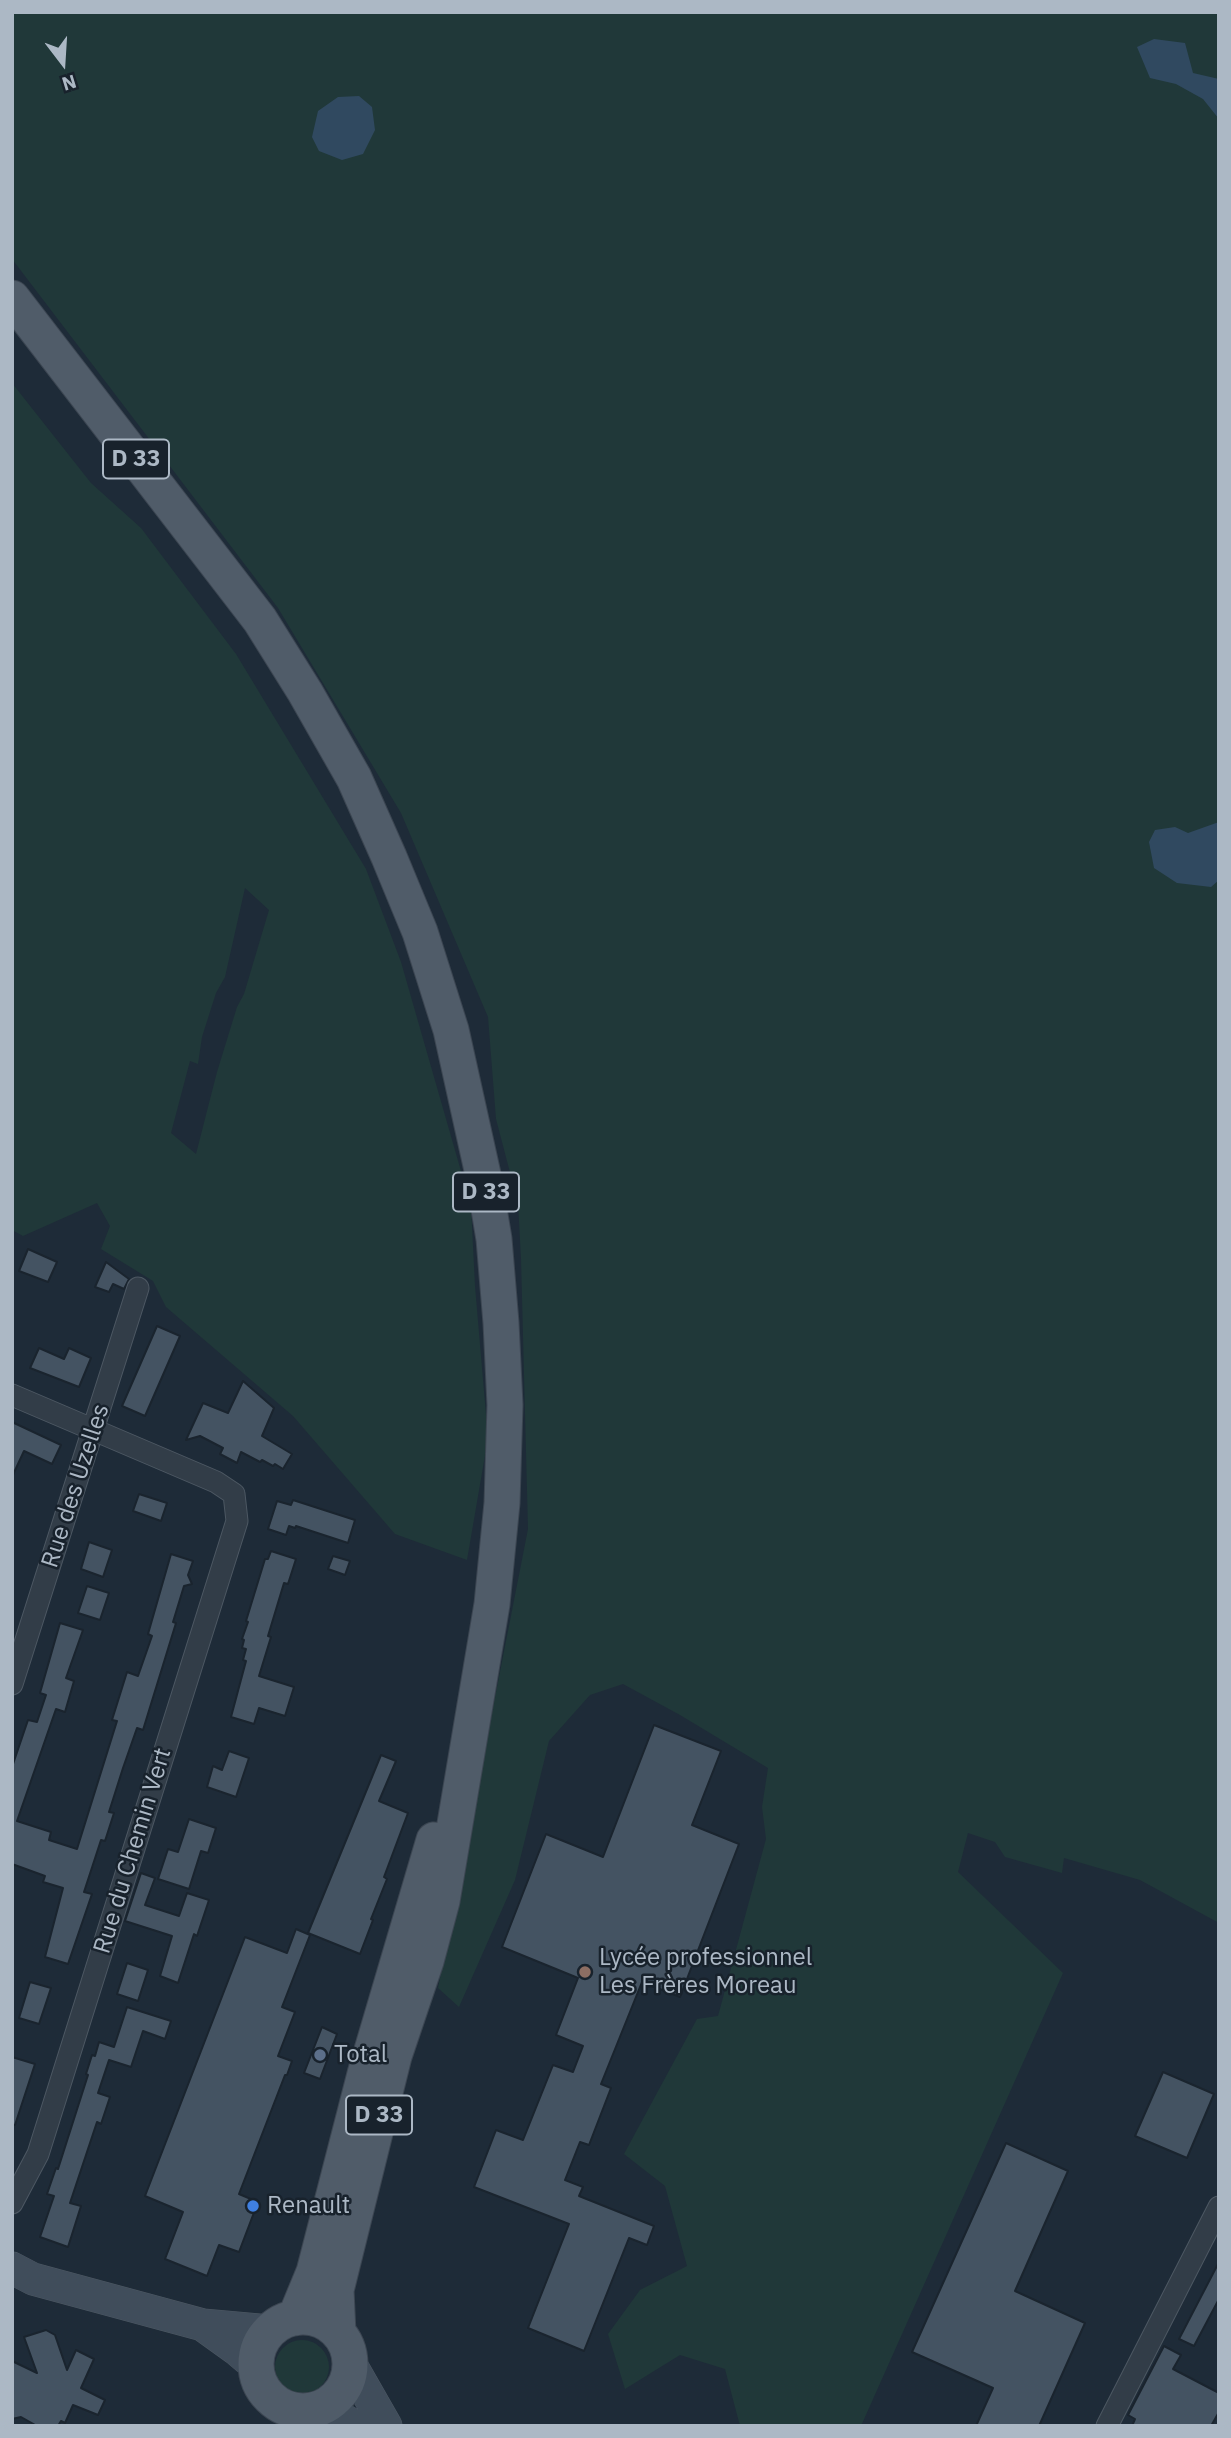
<!DOCTYPE html>
<meta charset="utf-8">
<style>
body{margin:0}
#map{position:relative;width:1231px;height:2438px;overflow:hidden;background:#1e2b38;font-family:"IBM Plex Sans",sans-serif}
canvas{display:block}
.frame{position:absolute;inset:0;border:14px solid #acb8c5;pointer-events:none}
.north{position:absolute;left:28px;top:28px;width:70px;height:70px;-webkit-text-stroke:5px #18222c;paint-order:stroke;rotate:163deg;font-size:19px;font-weight:700;line-height:28px;text-align:center;color:#acb8c5}
.north::after{content:'';display:block;margin:auto;width:24px;height:32px;background:#acb8c5;clip-path:polygon(50% 0,100% 100%,50% 72%,0 100%)}
</style>
<div id="map">
<canvas width="1231" height="2438"></canvas>
<div class="frame"></div>
<div class="north">N</div>
</div>
<script>
const context = document.querySelector('canvas').getContext('2d');
context.lineJoin = 'round';
function fillPath(path, color) {
  context.fillStyle = color;
  context.fill(path, 'evenodd');
}
function toPath(rows) {
  const path = new Path2D();
  for (const r of rows) {
    if (r.length === 3) {
      path.moveTo(r[0] + r[2], r[1]);
      path.arc(r[0], r[1], r[2], 0, 2 * Math.PI);
      continue;
    }
    path.moveTo(r[0], r[1]);
    for (let i = 2; i < r.length; i += 2) path.lineTo(r[i], r[i + 1]);
  }
  return path;
}
function trace(path, color, width, dash) {
  context.strokeStyle = color;
  context.lineWidth = width;
  context.lineCap = dash ? 'butt' : 'round';
  context.setLineDash(dash || []);
  context.stroke(path);
}
function drawText(font, color, halo, rows, align = 'center') {
  context.font = font + ' "IBM Plex Sans",sans-serif';
  context.lineWidth = 5;
  context.setLineDash([]);
  context.textBaseline = 'middle';
  context.strokeStyle = halo;
  context.fillStyle = color;
  for (const [text, x, y, turn = 0] of rows) {
    context.save();
    context.translate(x, y);
    context.rotate((+turn || 0) * Math.PI / 180);
    context.textAlign = isNaN(turn) ? turn : align;
    if (halo) context.strokeText(text, 0, 0);
    context.fillText(text, 0, 0);
    context.restore();
  }
}
const green = toPath([
 [12,12,1219,12,1219,1923,1140,1880,1064,1858,1062,1873,1005,1857,995,1842,968,1833,958,1872,1063,1973,861,2426,740,2426,725,2369,680,2355,625,2389,608,2334,640,2290,687,2266,665,2186,624,2154,697,2019,718,2016,766,1839,762,1807,768,1768,680,1715,623,1684,590,1695,549,1741,515,1880,459,2007,438,1988,528,1529,521,1259,518,1203,496,1119,488,1017,401,813,278,608,12,259],
 [12,383,91,483,141,528,236,654,366,869,401,962,471,1206,475,1286,488,1438,467,1560,395,1534,293,1416,166,1307,153,1281,101,1249,110,1226,97,1203,23,1236,12,1230],
 [245,888,269,910,244,994,237,1007,217,1072,196,1154,171,1133,190,1061,198,1064,202,1037,216,993,225,977],
 [302,2367,27]
]);
const water = toPath([
 [1154,39,1185,43,1193,73,1219,79,1219,119,1203,99,1176,84,1150,78,1137,47],
 [359,96,372,107,375,130,363,154,342,160,319,151,312,137,318,111,338,97],
 [1219,822,1219,880,1211,887,1177,883,1154,868,1149,842,1155,830,1175,827,1188,833]
]);
const building = toPath([
 [28,1249,57,1262,48,1282,19,1271,28,1249],
 [106,1262,129,1279,124,1289,113,1284,109,1292,95,1287,106,1262],
 [157,1326,180,1336,145,1416,122,1406,157,1326],
 [39,1348,64,1359,69,1348,91,1358,79,1387,30,1368,39,1348],
 [243,1381,274,1408,262,1436,292,1454,283,1469,275,1464,273,1466,262,1460,260,1462,241,1452,237,1463,220,1454,223,1448,200,1436,186,1440,203,1403,228,1413,243,1381],
 [12,1422,61,1445,52,1464,24,1451,12,1477,12,1422],
 [139,1494,167,1503,161,1521,133,1511,139,1494],
 [293,1500,355,1520,348,1543,296,1526,295,1528,289,1526,286,1535,268,1529,277,1501,291,1505,293,1500],
 [89,1542,112,1550,103,1577,81,1569,89,1542],
 [271,1551,296,1559,288,1584,284,1583,268,1636,271,1637,259,1676,294,1687,285,1716,259,1708,254,1724,231,1717,246,1661,243,1660,246,1649,242,1648,244,1640,242,1639,248,1622,246,1621,265,1559,268,1559,271,1551],
 [171,1554,193,1561,188,1575,192,1584,184,1586,173,1622,176,1623,143,1730,137,1728,123,1768,109,1812,114,1813,105,1841,101,1840,84,1892,92,1894,68,1964,45,1957,63,1888,43,1882,45,1876,12,1864,12,1767,28,1720,37,1722,46,1695,40,1693,60,1623,83,1630,66,1678,74,1681,65,1712,56,1709,17,1821,51,1832,49,1840,77,1849,117,1721,112,1720,127,1672,138,1676,152,1636,148,1634,171,1554],
 [333,1556,350,1561,345,1575,328,1569,333,1556],
 [87,1586,109,1593,100,1620,78,1613,87,1586],
 [654,1725,721,1751,692,1825,739,1844,680,1997,642,1982,601,2084,611,2088,589,2145,580,2142,565,2180,583,2187,579,2196,654,2226,647,2245,629,2238,584,2351,528,2328,569,2224,474,2187,496,2130,523,2140,553,2065,573,2072,583,2046,556,2035,578,1978,502,1947,546,1834,603,1857,654,1725],
 [229,1751,249,1758,236,1797,207,1787,213,1766,222,1770,229,1751],
 [381,1755,396,1761,379,1801,408,1813,384,1877,387,1879,371,1919,373,1920,360,1954,308,1933,381,1755],
 [189,1819,216,1828,208,1853,201,1851,189,1889,158,1879,168,1849,178,1852,189,1819],
 [141,1873,155,1878,145,1905,179,1916,187,1893,209,1900,197,1936,194,1934,178,1983,160,1976,172,1936,125,1921,141,1873],
 [296,1929,310,1935,282,2007,295,2012,278,2056,292,2061,287,2075,285,2075,239,2194,258,2202,239,2252,219,2245,207,2276,165,2259,183,2212,145,2196,245,1937,287,1953,296,1929],
 [127,1963,148,1970,138,2001,117,1994,127,1963],
 [30,1982,51,1988,39,2024,19,2018,30,1982],
 [127,2007,171,2021,165,2039,143,2031,131,2067,109,2060,98,2093,110,2097,101,2124,97,2122,70,2203,81,2206,68,2247,40,2237,54,2196,47,2194,56,2168,58,2169,88,2075,86,2074,92,2055,95,2056,99,2042,114,2047,127,2007],
 [322,2027,337,2034,320,2079,304,2073,322,2027],
 [12,2057,35,2064,15,2125,12,2125,12,2057],
 [1163,2072,1214,2094,1187,2158,1135,2136,1163,2072],
 [1006,2143,1068,2171,1015,2291,1085,2323,1039,2426,976,2426,993,2388,912,2352,1006,2143],
 [1219,2262,1219,2299,1194,2346,1179,2339,1219,2262],
 [46,2330,55,2335,67,2370,76,2350,94,2359,81,2388,105,2400,98,2415,73,2405,65,2423,61,2421,58,2426,37,2426,21,2417,12,2419,12,2361,37,2373,24,2337,46,2330],
 [1164,2346,1181,2355,1173,2369,1219,2393,1219,2412,1211,2426,1132,2426,1135,2419,1128,2415,1164,2346]
]);
const street = toPath([
 [12,1395,216,1482,234,1494,237,1521,38,2154,12,2203],
 [12,1684,138,1288],
 [1107,2426,1219,2207]
]);
const secondary = toPath([
 [12,2268,33,2279,203,2325,270,2331],
 [204,2326,236,2349,256,2366],
 [350,2363,386,2426],
 [323,2407,354,2426]
]);
const primary = toPath([
 [12,298,260,620,305,692,354,778,389,857,420,932,451,1030,484,1179,494,1239,501,1323,505,1405,502,1503,492,1604,442,1901,426,1961,394,2056,336,2290,338,2333],
 [303,2364,47],
 [295,2318,314,2272,365,2074,434,1840]
]);
const markers = [
 [585,1972,7,"#8d6e63"],
 [320,2055,7,"#5c6f8a"],
 [253,2206,7,"#3f7fe0"]
];
const shields = [
 [136,459,66],
 [486,1192,66],
 [379,2115,66]
];
const shieldNames = [
 ["D 33",136,459],
 ["D 33",486,1192],
 ["D 33",379,2115]
];
const streetNames = [
 ["Rue des Uzelles",76,1486,-72],
 ["Rue du Chemin Vert",133,1851,-73]
];
const poiNames = [
 ["Lycée professionnel",599,1958],
 ["Les Frères Moreau",599,1986],
 ["Total",334,2055],
 ["Renault",267,2206]
];
fillPath(green, '#203839');
fillPath(water, '#304960');
fillPath(building, '#445362');
trace(building, '#1a242e', 2);
trace(street, '#4d5863', 23);
trace(secondary, '#4d5863', 33);
trace(primary, '#3c4652', 37);
trace(street, '#323d48', 21);
trace(secondary, '#404d5b', 32);
trace(primary, '#505c69', 35);
for (const [x, y, r, color] of markers) {
  const dot = new Path2D();
  dot.arc(x, y, r, 0, 2 * Math.PI);
  context.fillStyle = color;
  context.fill(dot);
  trace(dot, '#18222c', 2.5);
}
for (const [x, y, w] of shields) {
  const box = new Path2D();
  box.roundRect(x - w / 2, y - 19.5, w, 39, 5);
  context.fillStyle = '#18222c';
  context.fill(box);
  trace(box, '#acb8c5', 2);
}
drawText('bold 23px', '#acb8c5', null, shieldNames);
drawText('24px', '#acb8c5', '#18222c', streetNames);
drawText('24px', '#acb8c5', '#18222c', poiNames, 'left');
</script>
